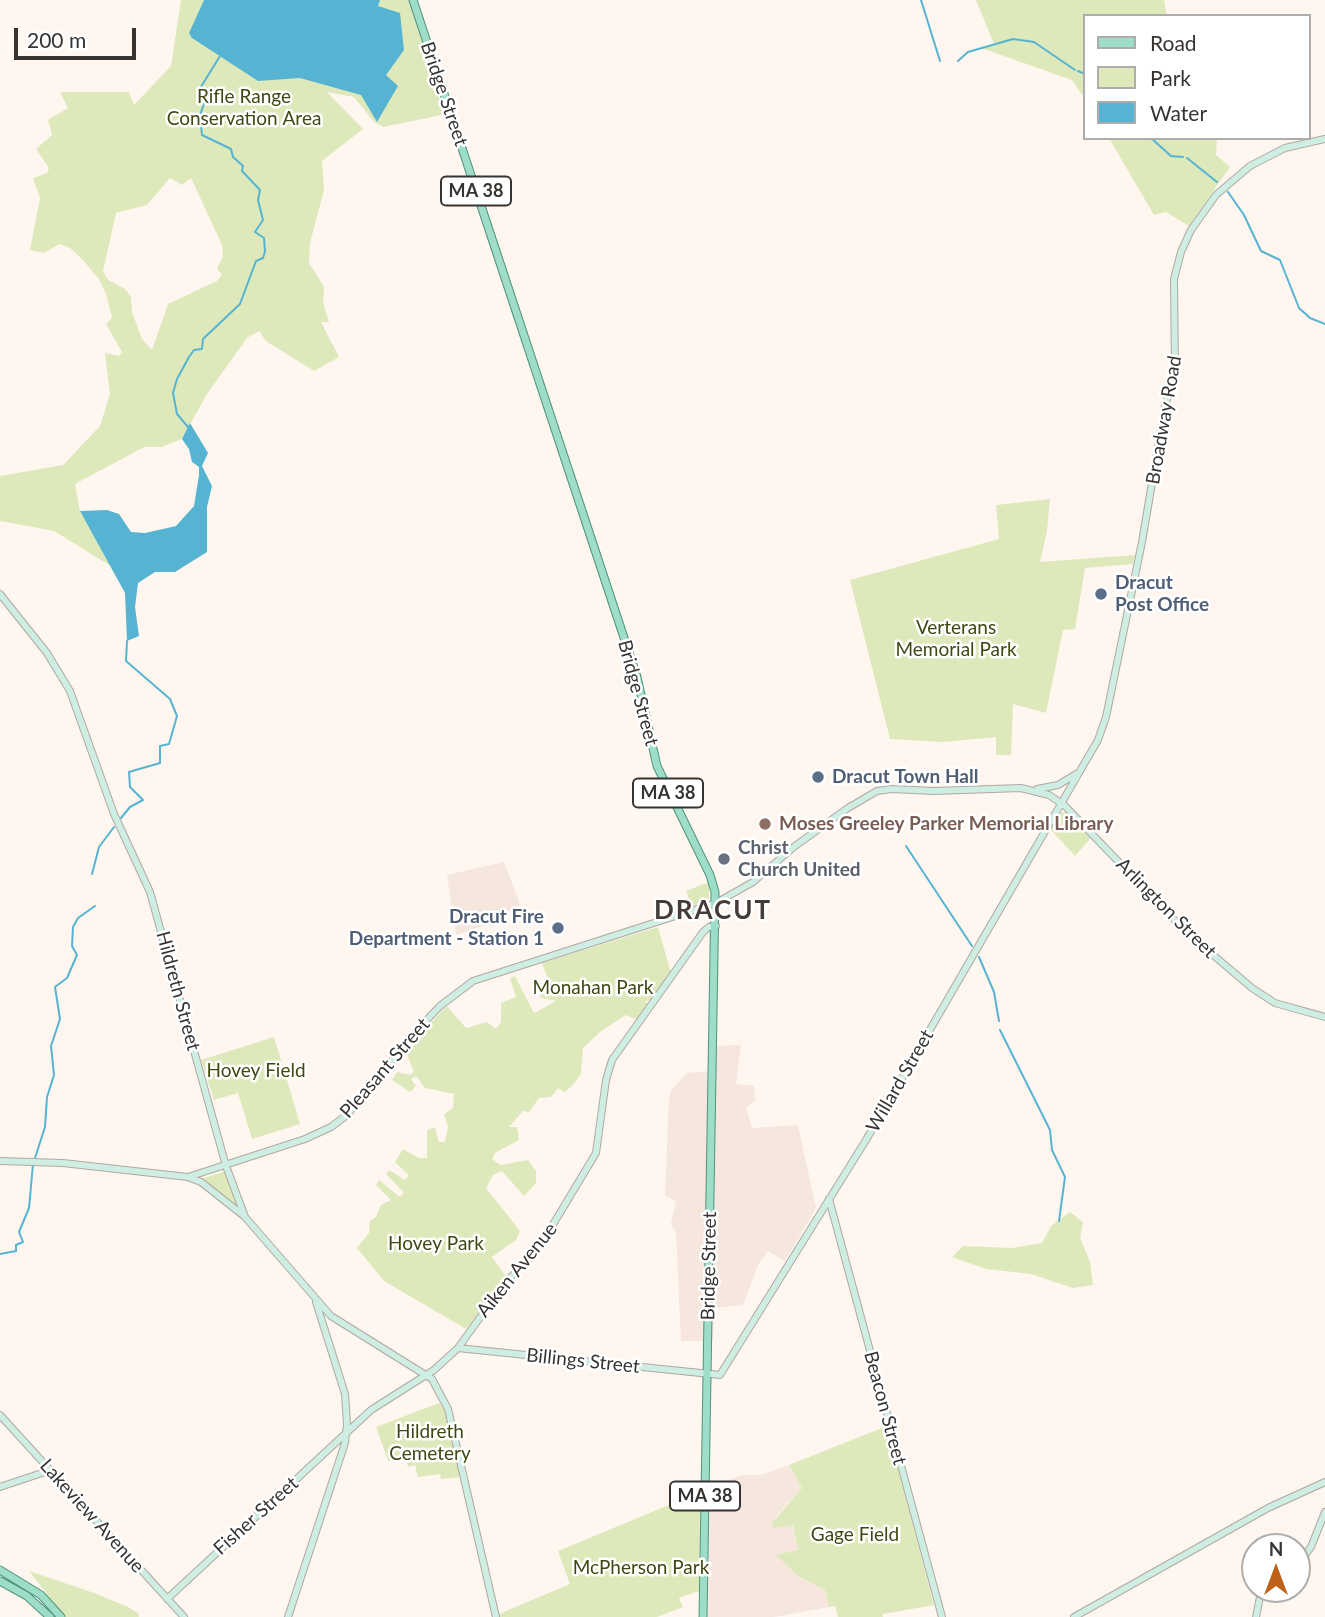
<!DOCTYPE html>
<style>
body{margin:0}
#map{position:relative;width:1325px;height:1617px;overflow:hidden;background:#fff6f0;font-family:Lato,sans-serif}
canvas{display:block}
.legend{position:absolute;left:1083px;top:14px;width:228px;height:126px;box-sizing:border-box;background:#fff;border:2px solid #afadac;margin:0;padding:9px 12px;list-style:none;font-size:21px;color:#373330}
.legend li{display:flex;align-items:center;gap:14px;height:35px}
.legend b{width:35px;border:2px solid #afadac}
.north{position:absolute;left:1241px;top:1533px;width:70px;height:70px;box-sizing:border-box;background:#fff;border:2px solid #afadac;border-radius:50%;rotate:0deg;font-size:19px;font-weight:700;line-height:28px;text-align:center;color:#373330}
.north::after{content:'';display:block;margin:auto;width:24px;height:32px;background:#c0611a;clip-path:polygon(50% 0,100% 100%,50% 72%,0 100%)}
.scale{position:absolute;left:14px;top:28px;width:122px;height:32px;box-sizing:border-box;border:4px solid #373330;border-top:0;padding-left:9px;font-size:21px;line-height:24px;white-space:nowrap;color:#373330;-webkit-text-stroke:5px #fff;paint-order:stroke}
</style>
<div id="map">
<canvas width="1325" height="1617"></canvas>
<ul class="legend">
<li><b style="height:9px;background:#9eddc8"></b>Road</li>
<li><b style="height:19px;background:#dee9bb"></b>Park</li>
<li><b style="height:19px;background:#56b4d2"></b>Water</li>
</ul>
<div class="north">N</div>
<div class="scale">200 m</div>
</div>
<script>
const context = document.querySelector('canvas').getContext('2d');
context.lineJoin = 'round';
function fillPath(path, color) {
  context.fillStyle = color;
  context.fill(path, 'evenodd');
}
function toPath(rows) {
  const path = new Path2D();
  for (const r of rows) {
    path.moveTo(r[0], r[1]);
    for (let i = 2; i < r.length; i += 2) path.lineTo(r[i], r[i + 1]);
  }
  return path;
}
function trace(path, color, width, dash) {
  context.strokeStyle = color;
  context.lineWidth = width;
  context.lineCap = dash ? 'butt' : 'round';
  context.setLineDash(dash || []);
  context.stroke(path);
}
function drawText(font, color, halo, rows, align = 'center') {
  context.font = font + ' Lato,sans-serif';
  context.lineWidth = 5;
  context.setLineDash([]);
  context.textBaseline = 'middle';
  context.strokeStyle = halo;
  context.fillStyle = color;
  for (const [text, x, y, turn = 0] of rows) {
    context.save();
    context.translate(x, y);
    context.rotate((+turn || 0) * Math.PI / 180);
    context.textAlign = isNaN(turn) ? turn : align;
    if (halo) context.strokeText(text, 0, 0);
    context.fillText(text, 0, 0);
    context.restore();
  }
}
const built = toPath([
 [504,862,521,907,497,916,498,921,456,935,447,875],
 [741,1045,736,1084,754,1086,755,1100,746,1107,752,1128,798,1125,816,1208,785,1261,768,1251,758,1265,743,1305,714,1308,713,1341,681,1341,676,1232,671,1224,676,1201,665,1196,669,1097,672,1089,687,1073,709,1071,710,1046],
 [789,1465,802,1488,778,1514,772,1525,774,1528,792,1524,798,1550,777,1555,798,1576,825,1590,829,1607,774,1617,708,1617,710,1488,742,1475,761,1475]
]);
const green = toPath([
 [181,0,409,0,444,112,442,115,383,127,374,122,354,97,327,92,363,129,322,161,324,190,310,243,309,263,324,287,323,303,329,322,321,322,339,357,314,371,266,341,259,331,247,338,207,394,182,439,162,447,144,447,75,484,80,511,114,568,54,531,0,521,0,476,63,465,100,426,110,394,105,353,119,356,122,352,106,324,112,318,106,294,99,279,82,259,70,248,60,244,44,253,30,250,40,198,33,178,47,173,49,168,36,149,52,135,48,120,68,108,60,92,129,92,134,105,171,66],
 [170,178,182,185,191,178,222,245,223,256,217,268,222,275,217,281,168,304,152,350,142,339,132,312,131,297,125,289,108,280,103,271,116,213,147,205],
 [976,0,1164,0,1167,16,1085,16,1085,99,1072,80,981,48,994,44],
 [1109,138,1217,138,1216,155,1230,167,1189,226,1166,212,1154,215],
 [1050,499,1047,531,1040,562,1135,555,1133,564,1085,568,1075,629,1063,630,1046,713,1013,704,1011,755,996,755,996,737,944,742,890,739,850,580,999,539,996,505],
 [1065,812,1092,837,1075,856,1050,829,1060,813],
 [709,882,709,899,692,907,686,891],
 [658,927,671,973,654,998,645,1002,649,1004,639,1021,626,1015,601,1031,583,1048,581,1074,573,1085,565,1092,558,1088,551,1097,539,1098,529,1112,523,1111,509,1127,517,1127,519,1140,495,1153,492,1159,501,1165,528,1160,536,1171,536,1183,524,1196,502,1171,493,1175,486,1188,520,1231,516,1240,492,1257,505,1275,503,1282,466,1329,384,1281,357,1248,369,1233,370,1221,376,1217,381,1205,391,1200,376,1185,379,1180,400,1197,404,1193,386,1174,389,1170,405,1180,409,1175,395,1162,403,1149,419,1158,427,1158,427,1130,435,1127,439,1142,445,1142,448,1127,444,1114,453,1108,454,1094,425,1088,416,1076,411,1079,416,1086,410,1092,392,1080,397,1072,410,1075,414,1072,406,1052,410,1044,447,1006,466,1028,487,1022,496,1029,501,1022,501,1003,516,997,510,978,515,976,534,1013,556,1001,541,998,538,991,549,982,542,963],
 [274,1037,300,1124,252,1139,238,1093,214,1100,201,1060],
 [226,1171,237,1205,236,1207,200,1179],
 [1070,1212,1083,1222,1080,1238,1090,1262,1093,1285,1073,1288,1031,1274,986,1269,952,1257,963,1246,1012,1248,1042,1243,1051,1226],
 [439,1403,446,1412,460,1477,441,1479,440,1474,418,1477,415,1465,408,1467,405,1456,388,1461,376,1427],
 [887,1426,934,1605,883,1614,883,1617,838,1617,835,1606,829,1607,825,1590,798,1576,776,1555,798,1550,793,1525,774,1528,772,1523,802,1488,789,1465],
 [700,1492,699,1591,679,1598,683,1607,657,1617,500,1617,499,1614,570,1584,558,1551],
 [29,1571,94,1593,126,1606,138,1613,139,1617,65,1617]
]);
const water = toPath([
 [204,0,380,0,378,6,400,13,404,50,386,75,398,86,377,122,361,95,300,78,258,81,192,38,189,33],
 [190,423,208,453,202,466,212,486,207,507,207,552,175,572,155,572,138,583,135,607,139,636,127,641,125,593,80,511,107,510,119,514,131,532,145,533,176,526,194,506,199,475,199,467,192,462,189,449,182,439]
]);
const stream = toPath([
 [921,0,940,61],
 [958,61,968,52,1013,39,1034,42,1075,70],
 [1078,71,1085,74],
 [1151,138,1171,156,1183,157],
 [1187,158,1217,182],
 [1228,192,1244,215,1261,251,1280,260,1299,308,1310,318,1325,324],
 [188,427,177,414,173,393,177,379,189,357,194,350,202,349,203,339,240,304,256,261,263,258,265,251,264,238,255,232,263,220,258,200,260,190,242,171,243,166,233,157,231,149,202,135,200,116,204,103,199,90,220,56],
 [121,818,130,807,143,800,130,787,129,772,160,763,160,746,169,744,177,716,170,699,126,661,127,641],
 [906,846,972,946],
 [92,874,99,847,114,827],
 [979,957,994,992,999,1021],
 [1000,1030,1050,1130,1052,1150,1065,1177,1059,1221],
 [35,1158,45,1127,47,1097,54,1075,51,1046,60,1019,55,987,67,978,77,955,72,946,73,927,78,918,95,906],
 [0,1254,16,1251,16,1245,23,1242,19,1232,29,1208,33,1164]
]);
const secondary = toPath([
 [0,594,47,653,70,691,114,814,150,892,226,1166,245,1217,331,1316,432,1379,448,1409,496,1617],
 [1037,789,1058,785,1078,773],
 [0,1161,63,1163,188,1177,305,1139,331,1127,347,1115,418,1029,440,1006,473,981,716,903,753,882,795,846,848,808,877,791,892,789,934,791,1021,788,1049,795,1065,806,1186,932,1252,988,1275,1003,1325,1017],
 [190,1178,201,1182,244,1216],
 [829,1199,942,1617],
 [458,1348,720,1375,866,1140,1098,740,1106,717,1142,542,1165,406,1175,373,1174,279,1181,252,1191,230,1216,195,1250,166,1285,148,1325,139],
 [0,1415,184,1617],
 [0,1487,51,1470],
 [1297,1566,1311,1547,1325,1512],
 [167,1599,371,1410,434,1370,458,1348,505,1283,537,1251,596,1153,606,1080,612,1060,703,932,709,927,716,926],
 [288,1617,345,1443,347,1424,345,1394,316,1302],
 [1074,1617,1268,1508,1325,1482],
 [1256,1617,1260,1597,1267,1589]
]);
const primary = toPath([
 [413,0,637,677,657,766,710,875,715,892,703,1617],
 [0,1570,41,1595,61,1617],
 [0,1581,27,1596,50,1617]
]);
const markers = [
 [1101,594,7,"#5c6f8a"],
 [818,777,7,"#5c6f8a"],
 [765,824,7,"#8d6e63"],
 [724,859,7,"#6b7280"],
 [558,928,7,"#5c6f8a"]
];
const shields = [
 [476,191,70],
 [668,793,70],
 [705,1496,70]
];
const shieldNames = [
 ["MA 38",476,191],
 ["MA 38",668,793],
 ["MA 38",705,1496]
];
const streetNames = [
 ["Bridge Street",444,94,71],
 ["Broadway Road",1164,420,-80],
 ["Bridge Street",638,693,75],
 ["Arlington Street",1166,908,45],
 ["Hildreth Street",178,991,75],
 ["Pleasant Street",385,1068,-49],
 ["Willard Street",900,1081,-60],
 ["Bridge Street",709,1266,-89],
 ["Aiken Avenue",517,1270,-51],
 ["Billings Street",583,1361,6],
 ["Beacon Street",885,1408,75],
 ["Lakeview Avenue",92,1516,48],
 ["Fisher Street",256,1516,-42]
];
const parkNames = [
 ["Rifle Range",244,97],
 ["Conservation Area",244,119],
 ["Verterans",956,628],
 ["Memorial Park",956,650],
 ["Monahan Park",593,988],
 ["Hovey Field",256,1071],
 ["Hovey Park",436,1244],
 ["Hildreth",430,1432],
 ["Cemetery",430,1454],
 ["Gage Field",855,1535],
 ["McPherson Park",641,1568]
];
const serviceNames = [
 ["Dracut",1115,583],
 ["Post Office",1115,605],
 ["Dracut Town Hall",832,777],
 ["Dracut Fire",544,917,"right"],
 ["Department - Station 1",544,939,"right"]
];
const educationNames = [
 ["Moses Greeley Parker Memorial Library",779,824]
];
const worshipNames = [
 ["Christ",738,848],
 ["Church United",738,870]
];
const districtNames = [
 ["DRACUT",713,911]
];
fillPath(built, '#f5e7de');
fillPath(green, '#dee9bb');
fillPath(water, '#56b4d2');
trace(stream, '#56b4d2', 2);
trace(secondary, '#b2a7a1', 8);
trace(primary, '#50937b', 9);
trace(secondary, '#ceeee4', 6);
trace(primary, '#9eddc8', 7);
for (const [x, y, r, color] of markers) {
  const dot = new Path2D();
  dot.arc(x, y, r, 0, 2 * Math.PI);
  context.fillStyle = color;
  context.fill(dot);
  trace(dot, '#fff', 2.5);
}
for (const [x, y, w] of shields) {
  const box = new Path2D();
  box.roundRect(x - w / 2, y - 14.5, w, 29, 5);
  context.fillStyle = '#fff';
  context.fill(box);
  trace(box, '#373330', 2);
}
drawText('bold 18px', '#373330', null, shieldNames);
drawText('19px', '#373330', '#fff', streetNames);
drawText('19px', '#3f4812', '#fff', parkNames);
drawText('bold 19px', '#4e5e75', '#fff', serviceNames, 'left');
drawText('bold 19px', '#785e54', '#fff', educationNames, 'left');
drawText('bold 19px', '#5b616d', '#fff', worshipNames, 'left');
context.letterSpacing = '2px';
drawText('bold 26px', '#453c37', '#fff', districtNames);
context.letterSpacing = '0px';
</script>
